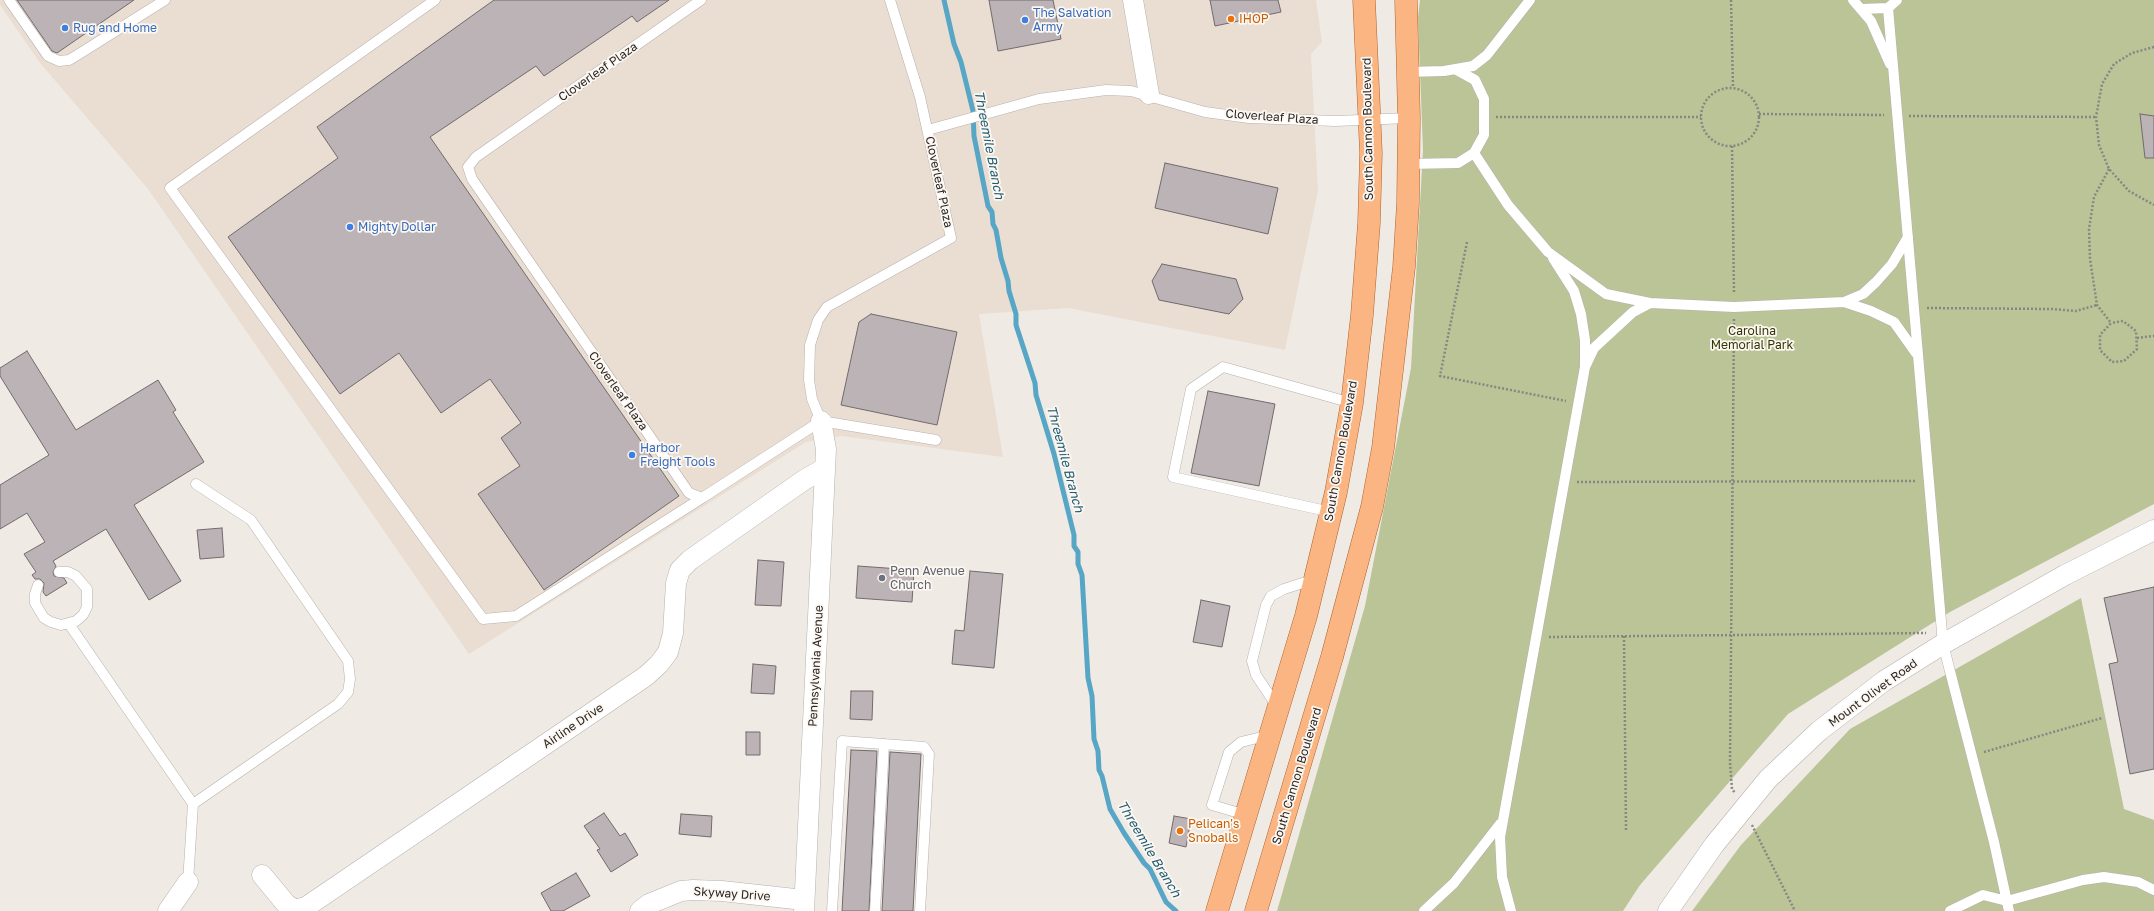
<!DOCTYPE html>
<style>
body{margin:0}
canvas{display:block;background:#f0eae5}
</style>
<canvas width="2154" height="911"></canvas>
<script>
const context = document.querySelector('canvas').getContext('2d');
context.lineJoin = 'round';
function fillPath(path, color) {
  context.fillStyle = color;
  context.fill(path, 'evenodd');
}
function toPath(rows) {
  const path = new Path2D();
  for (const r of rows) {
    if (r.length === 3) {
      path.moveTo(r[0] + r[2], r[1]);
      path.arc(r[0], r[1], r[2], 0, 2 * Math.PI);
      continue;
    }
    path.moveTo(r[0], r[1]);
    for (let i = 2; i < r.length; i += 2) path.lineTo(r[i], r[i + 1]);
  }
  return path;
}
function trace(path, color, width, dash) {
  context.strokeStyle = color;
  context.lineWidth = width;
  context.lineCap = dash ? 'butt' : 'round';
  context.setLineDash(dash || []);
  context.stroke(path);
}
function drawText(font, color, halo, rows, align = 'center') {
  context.font = font + ' "Golos Text",sans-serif';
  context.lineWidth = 3.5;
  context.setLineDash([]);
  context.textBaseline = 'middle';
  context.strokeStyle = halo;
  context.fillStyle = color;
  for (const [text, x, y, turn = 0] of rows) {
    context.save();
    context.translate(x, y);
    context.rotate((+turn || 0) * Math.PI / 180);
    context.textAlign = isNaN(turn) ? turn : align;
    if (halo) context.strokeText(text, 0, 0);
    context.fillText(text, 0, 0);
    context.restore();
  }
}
const built = toPath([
 [0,0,1316,0,1322,42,1311,54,1318,191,1285,350,1068,308,979,314,1003,457,841,436,806,442,469,654,148,189,40,63,0,5]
]);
const green = toPath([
 [1420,0,2154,0,2154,504,1950,612,1788,714,1640,885,1623,911,1277,911,1365,606,1411,368,1423,150,1418,18],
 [2081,598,2124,809,2154,820,2154,911,1692,911,1741,845,1850,729]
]);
const stream = toPath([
 [944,0,954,44,961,62,973,111,974,136,988,206,992,212,993,224,996,230,1001,258,1008,281,1009,291,1016,314,1016,325,1035,383,1036,395,1054,454,1074,535,1074,546,1078,552,1078,564,1082,575,1088,678,1092,696,1094,739,1098,751,1099,770,1102,776,1110,809,1124,833,1144,863,1150,869,1166,902,1176,911]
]);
const building = toPath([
 [17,0,134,0,57,53,52,51,17,0],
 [494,0,669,0,637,22,632,16,544,76,536,66,430,137,679,496,544,590,478,494,520,466,501,438,521,423,490,379,441,413,399,353,340,394,228,237,338,158,317,127,494,0],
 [989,0,1053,0,1061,39,998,51,989,0],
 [1210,0,1278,0,1281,12,1215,26,1210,0],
 [2140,114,2154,116,2154,158,2145,158,2140,114],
 [1165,163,1278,188,1268,234,1155,208,1165,163],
 [1162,264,1236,279,1243,299,1229,314,1159,300,1152,281,1162,264],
 [871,314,957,332,937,425,841,405,859,322,871,314],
 [27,351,76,430,158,380,176,410,173,412,204,462,134,505,181,581,149,600,106,529,53,561,56,566,53,572,54,576,64,578,67,583,46,596,43,592,44,583,40,579,35,579,32,575,36,572,24,554,45,542,27,513,0,529,0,485,49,455,0,376,0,368,27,351],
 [1208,391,1275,404,1259,486,1191,473,1208,391],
 [222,528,224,557,200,559,197,530,222,528],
 [758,560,784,562,781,606,755,605,758,560],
 [858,566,914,570,912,602,856,598,858,566],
 [970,571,1003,574,994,668,952,664,955,630,964,631,970,571],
 [2154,587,2154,769,2130,774,2109,664,2118,662,2104,598,2154,587],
 [1201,600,1230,606,1222,647,1193,642,1201,600],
 [753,664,776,666,774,694,751,693,753,664],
 [851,691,873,691,872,720,850,719,851,691],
 [746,732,760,732,760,755,746,755,746,732],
 [851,750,877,751,869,911,842,911,851,750],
 [890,752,921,754,913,911,882,911,890,752],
 [604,813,620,836,625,833,638,855,611,872,597,850,600,849,584,826,604,813],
 [681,814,712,816,711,837,679,834,681,814],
 [1174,816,1191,819,1186,847,1169,843,1174,816],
 [576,873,590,896,563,911,551,911,541,893,576,873]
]);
const path = toPath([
 [1731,0,1733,88],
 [2154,47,2132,53,2114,64,2102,84,2096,117,2099,145,2109,169,2129,191,2154,205],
 [1730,117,29],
 [1759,114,1884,115],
 [1909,116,2096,117],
 [1496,117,1701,117],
 [1732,146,1734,294],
 [2109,169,2094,197,2089,229,2090,259,2097,305,2111,323,2100,335,2100,350,2112,362,2124,361,2137,349,2136,331,2123,321,2111,323],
 [1467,242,1440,376,1566,401],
 [1927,308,2052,309,2076,311,2097,305],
 [1734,319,1730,763,1732,789,1735,793],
 [2137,338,2154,336],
 [1577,482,1916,481],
 [1624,636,1626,830],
 [1549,637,1926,633],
 [1984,752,2102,718],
 [1752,825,1795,911]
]);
const lane = toPath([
 [9,0,48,56,59,61,69,60,79,54,165,0],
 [435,0,170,188,483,619,516,616,702,498],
 [701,0,476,157,468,167,472,179,689,493,702,498,821,421],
 [1853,0,1871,21,1890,64],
 [1888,8,1943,644,1994,842,2009,911],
 [1861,9,1888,8,1897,0],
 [1407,72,1444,71,1473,66,1487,55,1530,0],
 [928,130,1039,99,1106,90,1131,91,1205,112,1249,118,1336,121,1409,118],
 [1474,153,1508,205,1548,252,1606,294,1650,303,1734,307,1844,302,1863,294,1876,282,1892,264,1908,237],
 [1409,164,1458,163,1474,153,1484,135,1484,99,1475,80,1455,69],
 [1553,258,1574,291,1581,314,1585,340,1585,367,1594,348,1633,312,1650,303],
 [1844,302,1871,311,1894,322,1916,353],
 [821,421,812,399,809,380,810,345,818,320,827,307,951,238,920,97,890,0],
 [821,421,936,440],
 [1331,512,1173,477,1191,389,1223,367,1352,403],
 [38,585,35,594,35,603,44,618,51,622,61,625,76,621,83,615,87,607,87,589,76,576,68,572,59,572],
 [69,624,193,804,188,882],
 [1278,708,1256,675,1252,661,1266,605,1271,596,1284,589,1315,579],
 [193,804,338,704,348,692,350,679,348,661,251,520,196,484],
 [1246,815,1212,805,1229,752,1241,742,1270,735],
 [832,911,842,741,924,747,929,754,920,911],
 [875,911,884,744],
 [1424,911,1454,883,1500,824],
 [1511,911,1502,877,1500,837,1585,367],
 [1950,911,1983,895,2007,901,2083,880,2104,877,2138,882,2154,890]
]);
const street = toPath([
 [1133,0,1149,94],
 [262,875,286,904,295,910,306,907,646,676,659,664,668,652,673,633,676,583,680,570,690,560,804,480,825,468],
 [168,911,188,882],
 [640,911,649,904,681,891,693,890,722,891,804,900],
 [804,911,826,449,821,421],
 [1668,911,1714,845,1768,779,1819,731,1884,681,1943,644,2065,575,2154,530]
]);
const primary = toPath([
 [1217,911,1306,616,1336,492,1352,403,1362,315,1369,223,1371,153,1364,0],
 [1256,911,1332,657,1372,507,1383,448,1404,267,1408,203,1409,118,1406,0]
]);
const markers = [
 [1231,19,4,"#e8710a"],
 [1025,20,4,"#3f7fe0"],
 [65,28,4,"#3f7fe0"],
 [350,227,4,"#3f7fe0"],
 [632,455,4,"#3f7fe0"],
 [882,578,4,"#6b7280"],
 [1180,831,4,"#e8710a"]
];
const shopNames = [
 ["The Salvation",1033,13],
 ["Army",1033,27],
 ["Rug and Home",73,28],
 ["Mighty Dollar",358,227],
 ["Harbor",640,448],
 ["Freight Tools",640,462]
];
const foodNames = [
 ["IHOP",1239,19],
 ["Pelican's",1188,824],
 ["Snoballs",1188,838]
];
const streetNames = [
 ["Cloverleaf Plaza",598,72,-35],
 ["Cloverleaf Plaza",1272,117,4],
 ["South Cannon Boulevard",1368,129,-91],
 ["Cloverleaf Plaza",939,182,78],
 ["Cloverleaf Plaza",618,391,55],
 ["South Cannon Boulevard",1341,451,-80],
 ["Pennsylvania Avenue",816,666,-87],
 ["Mount Olivet Road",1873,693,-36],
 ["Airline Drive",573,726,-34],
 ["South Cannon Boulevard",1297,776,-73],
 ["Skyway Drive",732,894,4]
];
const parkNames = [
 ["Carolina",1752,331],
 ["Memorial Park",1752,345]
];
const worshipNames = [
 ["Penn Avenue",890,571],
 ["Church",890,585]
];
const waterNames = [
 ["Threemile Branch",989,145,79],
 ["Threemile Branch",1065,459,75],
 ["Threemile Branch",1149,849,59]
];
fillPath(built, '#eaded3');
fillPath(green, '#bac497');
trace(stream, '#57a6c6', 5);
fillPath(building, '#bbb3b5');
trace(building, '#726b6d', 1);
trace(lane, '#b6b1ac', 11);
trace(street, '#b6b1ac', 21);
trace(primary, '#ae632b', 23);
trace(path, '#898682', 2.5, [2, 2]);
trace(lane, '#fff', 10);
trace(street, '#fff', 20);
trace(primary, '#fab582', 22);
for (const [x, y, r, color] of markers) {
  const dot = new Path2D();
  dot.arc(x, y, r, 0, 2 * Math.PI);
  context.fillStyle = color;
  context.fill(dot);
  trace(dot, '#fdf7f2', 1.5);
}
drawText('12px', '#366cbe', '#fdf7f2', shopNames, 'left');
drawText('12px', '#c56008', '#fdf7f2', foodNames, 'left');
drawText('12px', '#292725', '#fdf7f2', streetNames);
drawText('12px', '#2f3601', '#fdf7f2', parkNames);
drawText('12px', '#5b616d', '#fdf7f2', worshipNames, 'left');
drawText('italic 13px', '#1d5c73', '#fdf7f2', waterNames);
</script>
